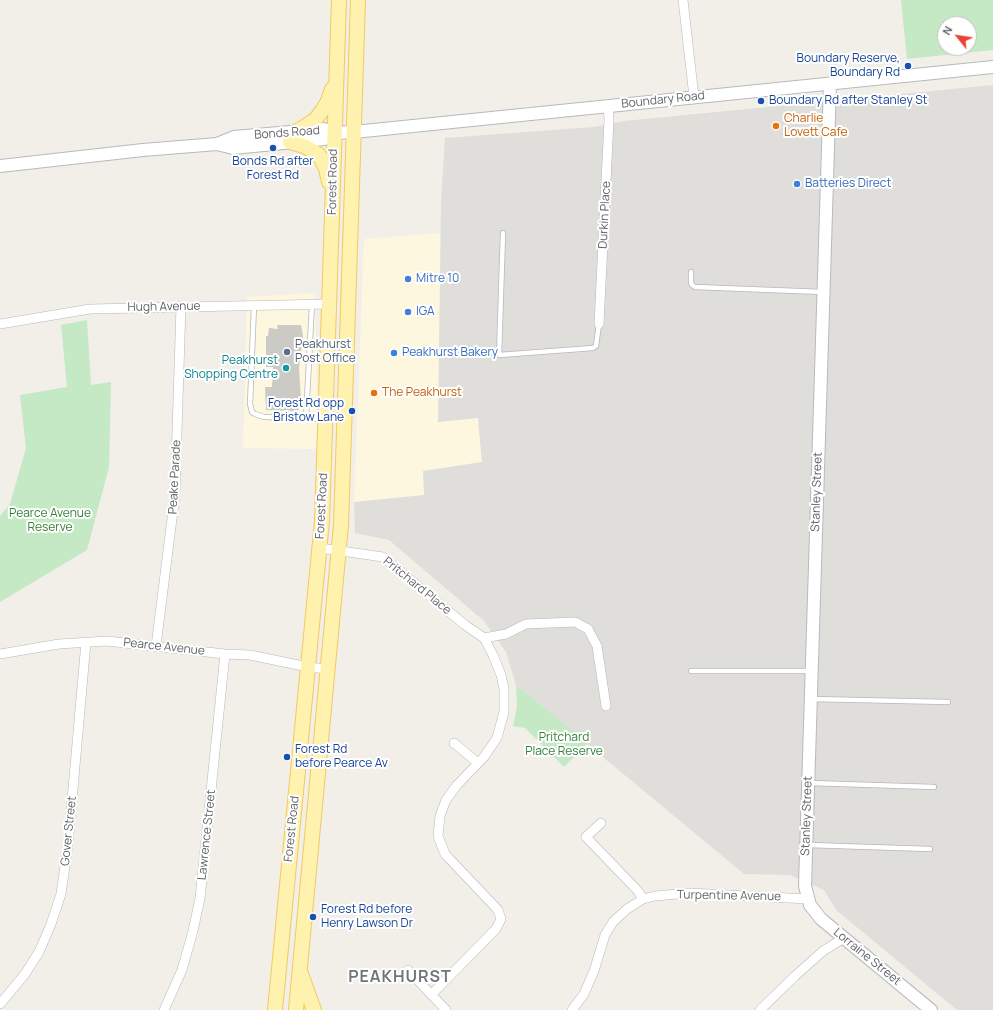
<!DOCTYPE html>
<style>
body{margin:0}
#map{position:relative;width:993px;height:1010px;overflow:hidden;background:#f1efe8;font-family:Manrope,sans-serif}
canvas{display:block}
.north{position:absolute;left:937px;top:16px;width:40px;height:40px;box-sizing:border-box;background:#fff;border:1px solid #bfc1c3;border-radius:50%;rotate:300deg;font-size:11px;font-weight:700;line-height:16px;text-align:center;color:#5f6368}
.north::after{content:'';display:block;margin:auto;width:14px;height:18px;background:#ea4335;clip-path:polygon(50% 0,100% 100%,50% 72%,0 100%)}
</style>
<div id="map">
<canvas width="993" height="1010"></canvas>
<div class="north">N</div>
</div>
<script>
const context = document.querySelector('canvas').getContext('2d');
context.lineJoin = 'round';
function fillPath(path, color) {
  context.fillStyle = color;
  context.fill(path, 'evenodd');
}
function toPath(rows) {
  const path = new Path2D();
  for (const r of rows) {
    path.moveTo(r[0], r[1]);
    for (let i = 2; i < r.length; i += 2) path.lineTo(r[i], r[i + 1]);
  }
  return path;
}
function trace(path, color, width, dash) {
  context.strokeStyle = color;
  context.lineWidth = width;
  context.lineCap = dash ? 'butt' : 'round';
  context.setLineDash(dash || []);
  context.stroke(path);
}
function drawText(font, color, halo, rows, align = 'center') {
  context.font = font + ' Manrope,sans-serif';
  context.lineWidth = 4;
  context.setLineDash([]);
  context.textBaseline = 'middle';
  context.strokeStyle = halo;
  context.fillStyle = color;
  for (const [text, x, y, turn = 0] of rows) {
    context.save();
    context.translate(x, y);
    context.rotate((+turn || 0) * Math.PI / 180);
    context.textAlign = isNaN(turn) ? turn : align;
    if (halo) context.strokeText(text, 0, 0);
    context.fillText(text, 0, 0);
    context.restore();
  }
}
const commercial = toPath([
 [441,233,438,422,478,418,482,462,423,471,425,495,354,502,364,239],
 [315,293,318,449,243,448,247,297]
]);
const industrial = toPath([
 [993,85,993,1010,957,1010,836,910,824,890,790,875,744,874,516,685,506,652,484,621,389,540,355,533,354,502,424,495,423,471,482,462,478,418,438,422,441,202,445,138,594,127,624,121]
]);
const green = toPath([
 [901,0,993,0,993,50,907,59],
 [945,24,969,24,969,48,945,48],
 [87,320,91,385,111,382,109,467,87,550,0,602,0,516,10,504,26,448,20,395,67,387,61,325],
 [516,685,588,743,564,767,525,728,513,726,517,706]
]);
const building = toPath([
 [277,325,301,325,303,336,299,368,301,399,298,411,266,410,265,387,272,387,273,367,266,367,266,336,268,336,269,328,278,329]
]);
const lane = toPath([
 [503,233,499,355,593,348,596,346,599,324],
 [691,272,691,282,692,285,695,287,823,292],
 [254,306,250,404,252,412,255,414,264,417,324,419],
 [306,418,312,304],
 [691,671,812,671],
 [812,699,948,702],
 [810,783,934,787],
 [808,845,930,849]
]);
const street = toPath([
 [683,0,694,97],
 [0,324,90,309,329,304],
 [599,324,609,120,608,105],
 [320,548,383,557,465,625,484,638,493,655,501,675,504,688,504,712,497,738,484,757,457,785,446,800,440,816,438,836,445,854,498,910,501,919,496,929,432,994],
 [484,638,506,634,526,624,575,622,588,629,597,646,606,706],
 [156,646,175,495,181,306],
 [0,654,59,644,107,641,225,654,250,655,308,667,327,669],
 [454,743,478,763],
 [601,823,586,837,638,891,643,899],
 [408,970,446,1010],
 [0,1004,25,974,39,952,51,924,61,894,68,845,86,642],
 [164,1010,182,970,193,931,200,898,225,654],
 [572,1010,584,994,594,971,605,935,613,922,627,909,643,899,655,896,689,893,808,899],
 [760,1010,795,976,823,951,844,938]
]);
const secondary = toPath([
 [830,84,805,886,810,905,821,919,931,1010],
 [217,144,233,148,324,139,334,133],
 [0,166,143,150,217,144,234,137,324,129,334,133,354,132,993,67]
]);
const primary = toPath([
 [296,132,315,120,322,111,328,101,332,89],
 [290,142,304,146,318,154,321,158,326,169,329,182],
 [301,974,314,1010],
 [275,1010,322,521,339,0],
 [296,1010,341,525,358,0]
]);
const markers = [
 [908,66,4,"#1a4fb4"],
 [761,101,4,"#1a4fb4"],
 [776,126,4,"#e8710a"],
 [273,148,4,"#1a4fb4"],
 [797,184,4,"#3f7fe0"],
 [408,279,4,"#3f7fe0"],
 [408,312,4,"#3f7fe0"],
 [287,352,4,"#5c6f8a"],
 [394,353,4,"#3f7fe0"],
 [286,368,4,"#0f9aa8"],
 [374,393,4,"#e8710a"],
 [352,411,4,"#1a4fb4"],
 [287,757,4,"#1a4fb4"],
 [313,917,4,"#1a4fb4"]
];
const transitNames = [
 ["Boundary Reserve,",900,59,"right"],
 ["Boundary Rd",900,73,"right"],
 ["Boundary Rd after Stanley St",769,101],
 ["Bonds Rd after",273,162,"center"],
 ["Forest Rd",273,176,"center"],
 ["Forest Rd opp",344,404,"right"],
 ["Bristow Lane",344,418,"right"],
 ["Forest Rd",295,750],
 ["before Pearce Av",295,764],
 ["Forest Rd before",321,910],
 ["Henry Lawson Dr",321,924]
];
const streetNames = [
 ["Boundary Road",663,100,-6],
 ["Bonds Road",287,133,-4],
 ["Forest Road",333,182,-89],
 ["Durkin Place",605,215,-87],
 ["Hugh Avenue",164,307,-1],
 ["Peake Parade",175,477,-87],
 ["Stanley Street",817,492,-88],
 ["Forest Road",322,506,-87],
 ["Pritchard Place",417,586,39],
 ["Pearce Avenue",164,647,6],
 ["Stanley Street",807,816,-88],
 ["Forest Road",292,829,-84],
 ["Gover Street",69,831,-84],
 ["Lawrence Street",207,835,-84],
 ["Turpentine Avenue",729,896,1],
 ["Lorraine Street",867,957,39]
];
const foodNames = [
 ["Charlie",784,119],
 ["Lovett Cafe",784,133],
 ["The Peakhurst",382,393]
];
const shopNames = [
 ["Batteries Direct",805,184],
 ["Mitre 10",416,279],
 ["IGA",416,312],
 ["Peakhurst Bakery",402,353]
];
const serviceNames = [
 ["Peakhurst",295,345],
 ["Post Office",295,359]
];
const cultureNames = [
 ["Peakhurst",278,361],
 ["Shopping Centre",278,375]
];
const parkNames = [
 ["Pearce Avenue",50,514],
 ["Reserve",50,528],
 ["Pritchard",564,738],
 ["Place Reserve",564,752]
];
const districtNames = [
 ["PEAKHURST",400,978]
];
fillPath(commercial, '#fef7e0');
fillPath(industrial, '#e0deda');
fillPath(green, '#c5e8c5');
fillPath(building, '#cccac5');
trace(lane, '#b5b8bc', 6);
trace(street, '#b5b8bc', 10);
trace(secondary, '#b6babf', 14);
trace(primary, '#f2c960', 16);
trace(lane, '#fff', 4.5);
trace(street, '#fff', 9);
trace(secondary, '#fff', 12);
trace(primary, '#fff2af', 14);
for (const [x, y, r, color] of markers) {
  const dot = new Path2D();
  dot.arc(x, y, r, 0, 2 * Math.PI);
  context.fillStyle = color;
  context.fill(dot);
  trace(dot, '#fff', 1.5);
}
drawText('12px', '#164399', '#fff', transitNames, 'left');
drawText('12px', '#5f6368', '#fff', streetNames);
drawText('12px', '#c56008', '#fff', foodNames, 'left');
drawText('12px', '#366cbe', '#fff', shopNames, 'left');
drawText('12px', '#4e5e75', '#fff', serviceNames, 'left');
drawText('12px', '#0d838f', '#fff', cultureNames, 'right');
drawText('12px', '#348238', '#fff', parkNames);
context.letterSpacing = '1px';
drawText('bold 16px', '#70757a', '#fff', districtNames);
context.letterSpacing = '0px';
</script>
